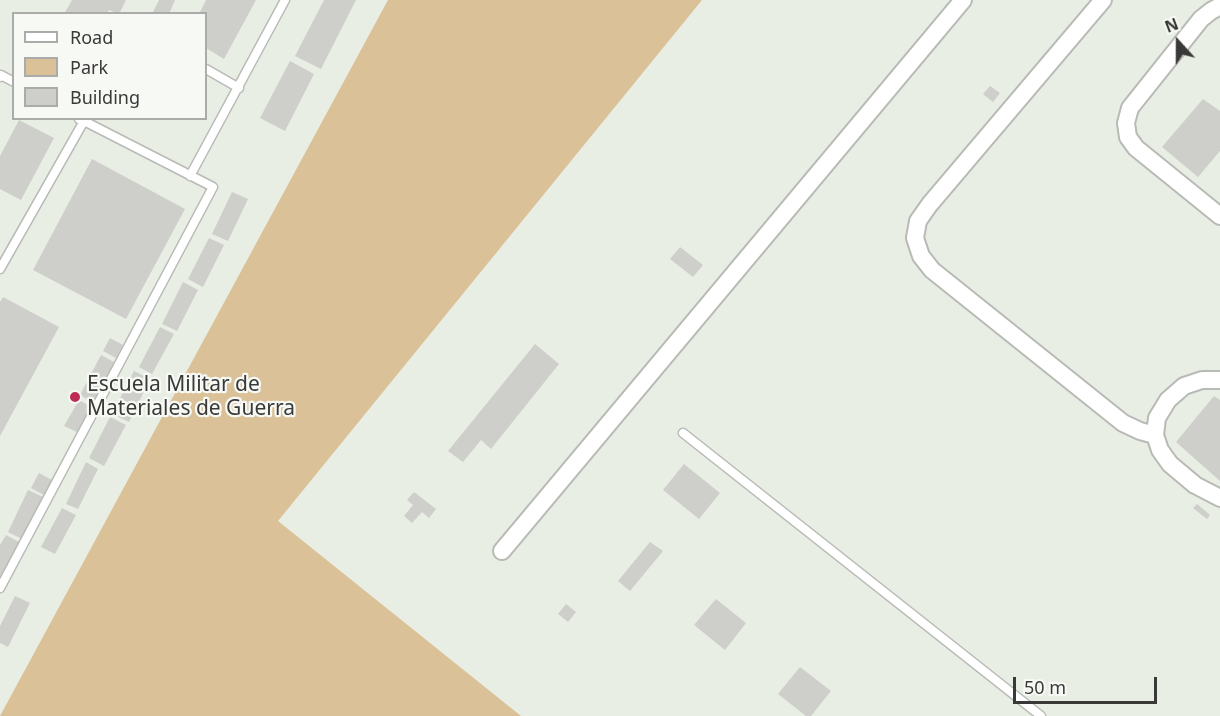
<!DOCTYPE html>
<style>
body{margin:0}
#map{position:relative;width:1220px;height:716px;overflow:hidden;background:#f7f9f5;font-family:"Noto Sans",sans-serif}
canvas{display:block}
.legend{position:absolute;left:12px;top:12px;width:195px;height:108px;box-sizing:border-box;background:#f7f9f5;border:2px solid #abaca9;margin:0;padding:8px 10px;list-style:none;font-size:18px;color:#393938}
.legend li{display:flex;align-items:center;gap:12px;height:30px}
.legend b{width:30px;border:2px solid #abaca9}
.north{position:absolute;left:1148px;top:12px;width:60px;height:60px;-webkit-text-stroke:4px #f7f9f5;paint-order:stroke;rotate:339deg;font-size:16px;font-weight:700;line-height:24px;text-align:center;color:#393938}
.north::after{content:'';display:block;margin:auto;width:21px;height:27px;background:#393938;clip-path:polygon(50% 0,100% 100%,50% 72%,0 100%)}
.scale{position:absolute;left:1013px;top:677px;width:144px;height:27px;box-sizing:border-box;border:3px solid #393938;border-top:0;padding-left:8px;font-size:18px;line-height:21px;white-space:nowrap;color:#393938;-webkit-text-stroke:4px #f7f9f5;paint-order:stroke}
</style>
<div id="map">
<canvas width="1220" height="716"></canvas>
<ul class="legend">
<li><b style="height:8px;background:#fff"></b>Road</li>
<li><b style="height:16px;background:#dbc198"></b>Park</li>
<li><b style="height:16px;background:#cececb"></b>Building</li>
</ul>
<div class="north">N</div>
<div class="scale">50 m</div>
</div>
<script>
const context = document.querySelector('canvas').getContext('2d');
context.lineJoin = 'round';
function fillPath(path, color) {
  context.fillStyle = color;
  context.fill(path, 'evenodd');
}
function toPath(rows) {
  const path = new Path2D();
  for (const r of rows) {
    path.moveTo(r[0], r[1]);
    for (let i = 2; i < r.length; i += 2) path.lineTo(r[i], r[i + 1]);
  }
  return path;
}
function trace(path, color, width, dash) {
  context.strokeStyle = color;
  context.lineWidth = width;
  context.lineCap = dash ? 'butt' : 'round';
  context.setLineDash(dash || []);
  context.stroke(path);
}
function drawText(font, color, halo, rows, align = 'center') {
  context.font = font + ' "Noto Sans",sans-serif';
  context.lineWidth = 4.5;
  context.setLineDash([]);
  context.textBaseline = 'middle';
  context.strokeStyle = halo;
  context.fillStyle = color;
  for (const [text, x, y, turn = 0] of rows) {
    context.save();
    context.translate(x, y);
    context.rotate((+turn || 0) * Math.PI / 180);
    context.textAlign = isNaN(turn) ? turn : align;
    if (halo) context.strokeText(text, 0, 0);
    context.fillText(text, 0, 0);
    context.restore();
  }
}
const built = toPath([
 [0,0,1220,0,1220,716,0,716],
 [14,14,206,14,206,118,14,118]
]);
const green = toPath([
 [388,0,702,0,278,521,521,716,0,716]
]);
const building = toPath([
 [72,0,126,0,119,14,109,10,107,14,64,14],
 [159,0,175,0,169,14,152,14],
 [206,0,256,0,224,59,206,48,206,14,199,14],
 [324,0,356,0,321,69,295,56],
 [290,61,314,74,285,131,260,118],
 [990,86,1000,93,993,102,983,94],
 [1203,99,1220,111,1220,151,1198,177,1162,147],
 [19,120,54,138,21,200,0,189,0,156],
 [92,159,185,209,126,319,33,270],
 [232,192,248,199,228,241,212,234],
 [209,238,224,245,203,287,188,279],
 [680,247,703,265,693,277,670,259],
 [183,282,198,290,177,331,162,324],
 [3,297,59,327,0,436,0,302],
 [160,327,174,334,152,374,139,367],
 [110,338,123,345,116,358,103,351],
 [535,344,559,364,491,449,481,440,463,462,448,451],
 [101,355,114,362,94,403,80,395],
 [134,371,150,379,129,422,112,414],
 [1214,396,1220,400,1220,481,1176,442],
 [79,400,91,407,77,432,64,426],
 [110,417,126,425,104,466,89,458],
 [86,462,98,469,78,509,66,504],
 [684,464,720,493,699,519,663,490],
 [39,473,52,480,44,495,31,488],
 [28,490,43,497,22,539,8,532],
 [414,492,436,509,429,518,422,512,412,523,404,516,413,505,407,500],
 [1197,504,1210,515,1207,519,1193,508],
 [62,508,76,515,55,554,41,547],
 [6,535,19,542,0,578,0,545],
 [650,542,663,551,630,591,618,581],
 [15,596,30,603,8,647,0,643,0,626],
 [716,599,746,623,725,650,694,625],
 [566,604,576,612,568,622,558,614],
 [800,667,831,691,811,716,806,716,778,694]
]);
const lane = toPath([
 [206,69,239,88],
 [0,77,1,75,14,82],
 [190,176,285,0],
 [0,269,84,121,79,119],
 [683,433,1041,716],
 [0,588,213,187,84,121,85,118]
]);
const street = toPath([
 [1103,0,930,204,918,221,915,238,921,256,932,270,1123,423,1140,431,1155,435],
 [1220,6,1211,11,1201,19,1130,108,1126,123,1128,137,1136,148,1220,216],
 [1220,380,1202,380,1184,386,1168,400,1157,418,1155,435,1160,450,1170,464,1195,485,1220,498],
 [502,551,963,0]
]);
const markers = [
 [75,397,6,"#bc2d56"]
];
const poiNames = [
 ["Escuela Militar de",87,385],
 ["Materiales de Guerra",87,409]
];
fillPath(built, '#e9eee4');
fillPath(green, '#dbc198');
fillPath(building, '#cececb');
trace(lane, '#b8bab6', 11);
trace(street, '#b8bab6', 20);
trace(lane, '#fff', 8);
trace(street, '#fff', 16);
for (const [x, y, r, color] of markers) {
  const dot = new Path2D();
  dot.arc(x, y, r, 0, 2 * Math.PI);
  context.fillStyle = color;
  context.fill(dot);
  trace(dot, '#f7f9f5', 2);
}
drawText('21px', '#393938', '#f7f9f5', poiNames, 'left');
</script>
